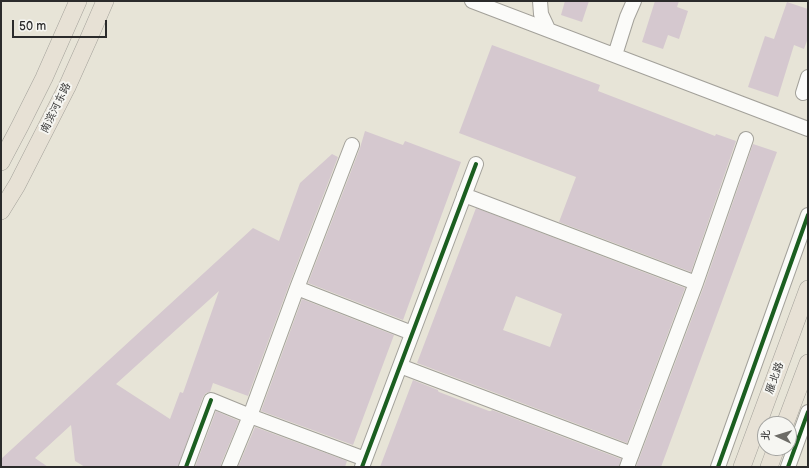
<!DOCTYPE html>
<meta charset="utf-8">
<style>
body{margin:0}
#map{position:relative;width:809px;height:468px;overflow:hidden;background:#e7e4d7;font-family:"Balsamiq Sans","LXGW WenKai TC",sans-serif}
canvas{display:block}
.frame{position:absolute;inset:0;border:2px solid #2b2b2b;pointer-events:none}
.north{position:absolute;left:757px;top:416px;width:40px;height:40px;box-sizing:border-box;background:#f6f6f2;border:1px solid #a5a5a2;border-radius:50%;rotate:274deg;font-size:11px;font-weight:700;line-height:16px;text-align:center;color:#2b2b2b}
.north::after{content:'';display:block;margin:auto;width:14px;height:18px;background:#6d6c67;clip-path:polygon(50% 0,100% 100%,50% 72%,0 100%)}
.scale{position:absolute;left:12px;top:20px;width:95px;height:18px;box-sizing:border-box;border:2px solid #2b2b2b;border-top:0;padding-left:5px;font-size:12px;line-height:14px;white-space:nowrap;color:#2b2b2b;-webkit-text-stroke:3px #f6f6f2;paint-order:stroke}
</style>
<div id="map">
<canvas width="809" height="468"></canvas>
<div class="frame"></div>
<div class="north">北</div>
<div class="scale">50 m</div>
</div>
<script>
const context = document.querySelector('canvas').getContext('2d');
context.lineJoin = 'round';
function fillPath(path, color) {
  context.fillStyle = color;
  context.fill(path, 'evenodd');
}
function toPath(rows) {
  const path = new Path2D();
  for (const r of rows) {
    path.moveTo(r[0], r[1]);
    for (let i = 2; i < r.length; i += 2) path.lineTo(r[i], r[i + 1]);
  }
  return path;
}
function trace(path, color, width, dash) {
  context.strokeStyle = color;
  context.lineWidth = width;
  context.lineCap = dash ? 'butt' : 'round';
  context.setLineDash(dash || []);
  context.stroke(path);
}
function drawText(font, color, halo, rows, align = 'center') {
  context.font = font + ' "Balsamiq Sans","LXGW WenKai TC",sans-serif';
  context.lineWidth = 4;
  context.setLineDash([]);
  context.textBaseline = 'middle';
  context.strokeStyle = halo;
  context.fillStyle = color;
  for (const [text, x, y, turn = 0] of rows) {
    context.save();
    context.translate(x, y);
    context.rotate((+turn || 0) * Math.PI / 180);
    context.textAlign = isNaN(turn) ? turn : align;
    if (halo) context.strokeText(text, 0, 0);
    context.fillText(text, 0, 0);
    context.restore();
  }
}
const building = toPath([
 [565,1,589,1,582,22,561,15],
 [655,1,679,1,677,7,688,11,679,39,668,35,663,49,642,42],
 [787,2,808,9,808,38,804,49,794,45,778,97,748,87,765,36,774,39],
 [492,45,600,85,598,91,715,136,716,134,736,141,691,272,559,222,576,177,459,133],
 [365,131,403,145,405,141,461,162,403,320,308,283,360,148],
 [753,144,777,152,661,467,636,467,704,286],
 [332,154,338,157,289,285,248,396,213,383,210,392,206,393,203,397,178,467,85,467,75,461,71,425,35,458,48,467,1,467,1,459,253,228,279,241,300,183],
 [219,291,183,393,180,392,170,419,116,384],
 [476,208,685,288,627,443,417,363],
 [516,296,562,314,550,347,503,330],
 [302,299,394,335,353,445,261,411],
 [413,380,438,390,438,391,439,392,489,411,491,411,492,410,621,459,619,467,380,467],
 [216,411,239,421,221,464,221,467,195,467],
 [255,427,347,461,345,467,238,467]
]);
const minor = toPath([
 [472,1,808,129],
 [540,1,541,14,548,29],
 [615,55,627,17,634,1],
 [803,93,808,77],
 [464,195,696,283],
 [297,288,412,333],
 [400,366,632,454],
 [186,467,211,400,250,416,365,459],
 [229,467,250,416,297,288,352,145],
 [362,467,476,164],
 [627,467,696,283,746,139],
 [718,467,808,215],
 [788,467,808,412]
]);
const major = toPath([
 [1,162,20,126,44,78,78,1],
 [1,211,17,185,67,87,89,38,105,1],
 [785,424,808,363],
 [742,467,808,289],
 [769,467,776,448]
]);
const cycleway = toPath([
 [186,467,211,400],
 [362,467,476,164],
 [718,467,808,215],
 [788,467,808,412]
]);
const streetNames = [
 ["南滨河东路",56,108,-64],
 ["雁北路",775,378,-70]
];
fillPath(building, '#d5c8cf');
trace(minor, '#a3a19a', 16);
trace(major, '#a3a19a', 18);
trace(minor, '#fbfbf9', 14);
trace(major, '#e7e1d5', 17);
trace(cycleway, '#1b5e20', 4);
drawText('11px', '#2b2b2b', '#f6f6f2', streetNames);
</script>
